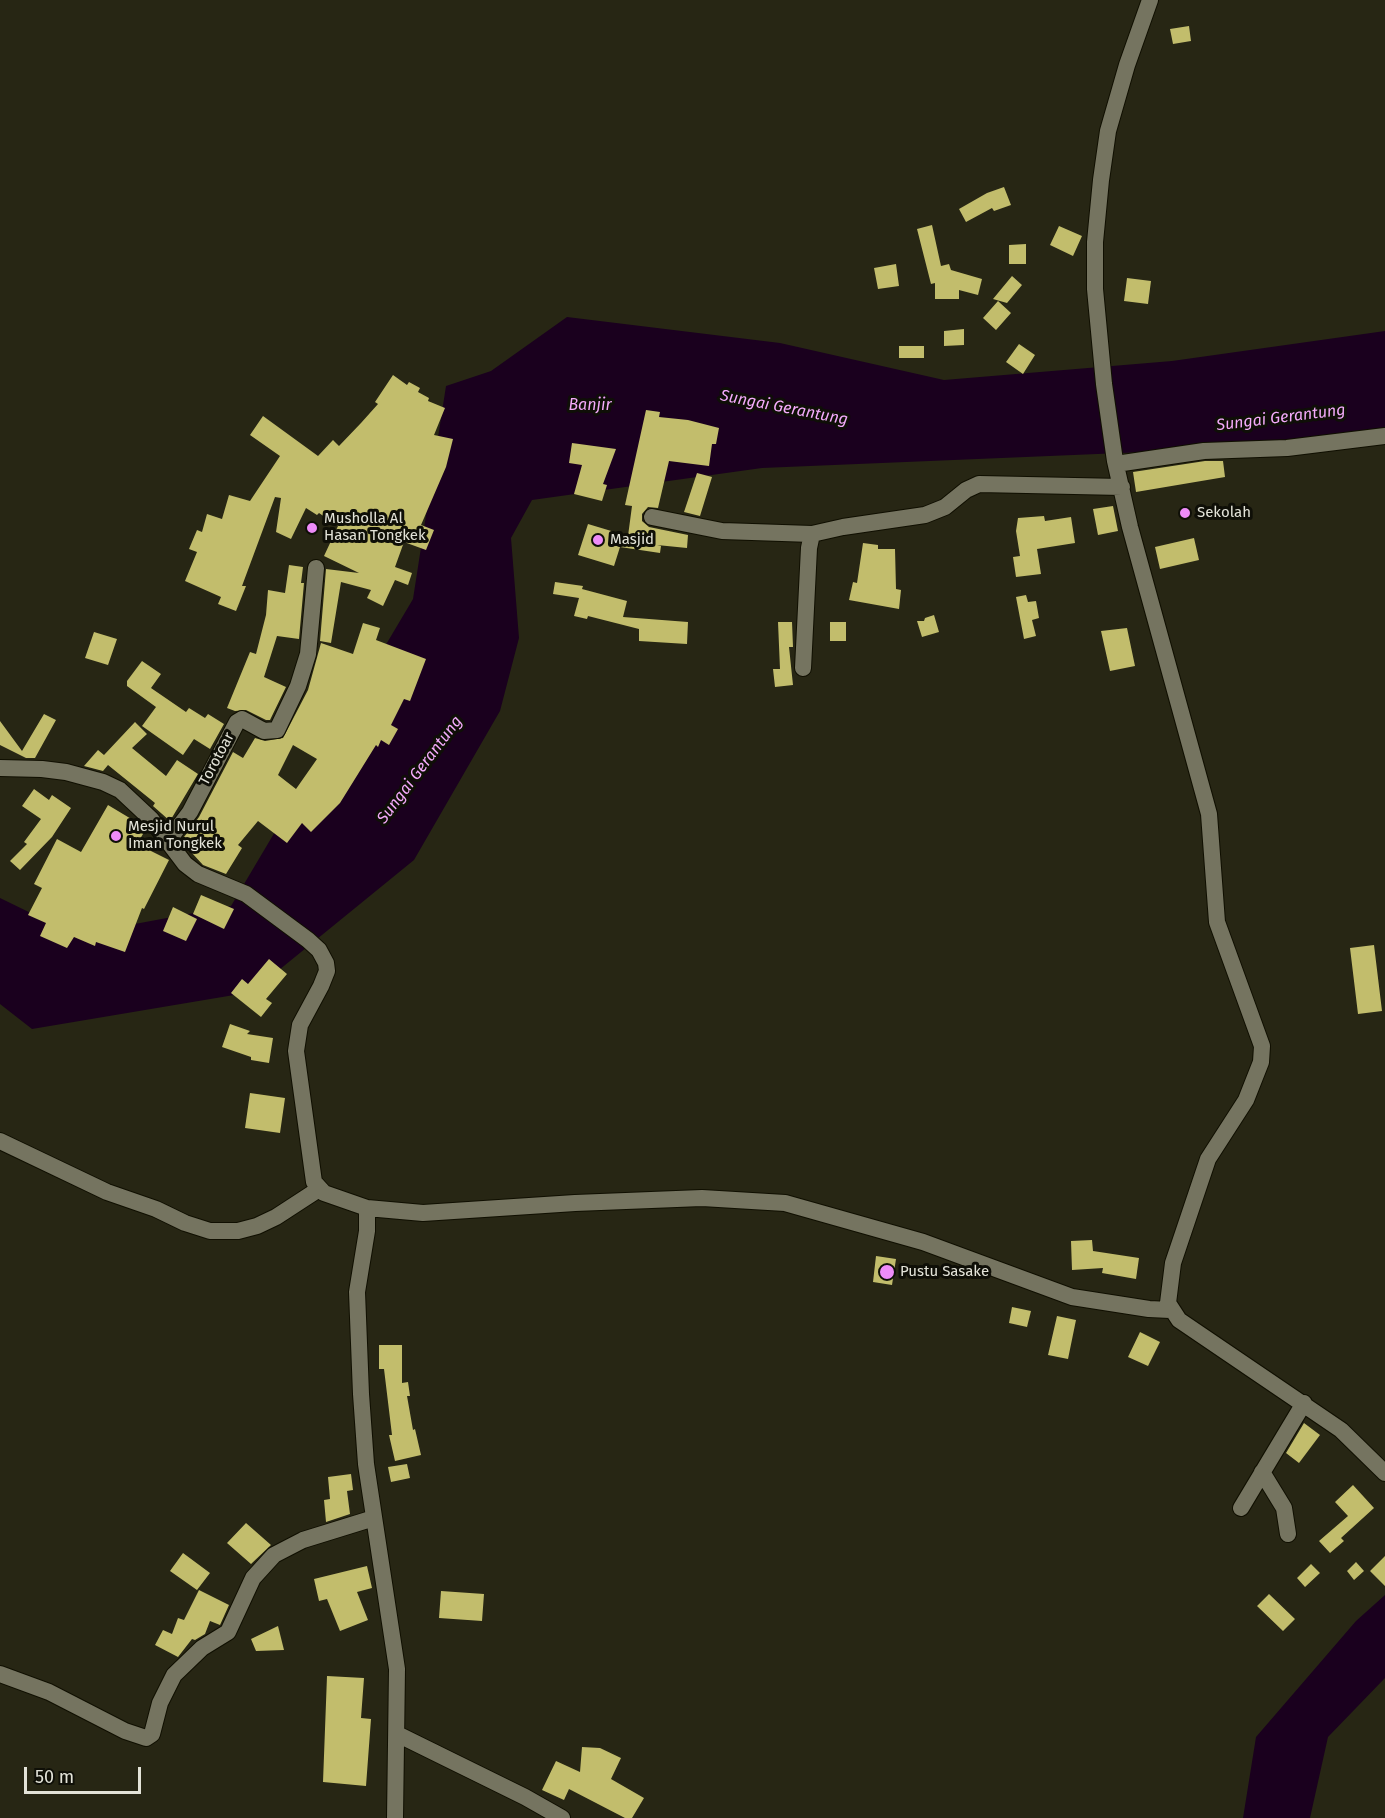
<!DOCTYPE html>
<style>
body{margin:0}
#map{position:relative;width:1385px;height:1818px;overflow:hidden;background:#272614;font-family:"Fira Sans",sans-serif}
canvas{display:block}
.scale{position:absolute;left:24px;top:1767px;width:117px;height:27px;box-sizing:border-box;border:3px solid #e3e3d8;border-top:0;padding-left:8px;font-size:18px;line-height:21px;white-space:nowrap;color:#e3e3d8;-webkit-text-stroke:4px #0f0f07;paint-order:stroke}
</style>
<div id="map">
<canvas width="1385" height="1818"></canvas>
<div class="scale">50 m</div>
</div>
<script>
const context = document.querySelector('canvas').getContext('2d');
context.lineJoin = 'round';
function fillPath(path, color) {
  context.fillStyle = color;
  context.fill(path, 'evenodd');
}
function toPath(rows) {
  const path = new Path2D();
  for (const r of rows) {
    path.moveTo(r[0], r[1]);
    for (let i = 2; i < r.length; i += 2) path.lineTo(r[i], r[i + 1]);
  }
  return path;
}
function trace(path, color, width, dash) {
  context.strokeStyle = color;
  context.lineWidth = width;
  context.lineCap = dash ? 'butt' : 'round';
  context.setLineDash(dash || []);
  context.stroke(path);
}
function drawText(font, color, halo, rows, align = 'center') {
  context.font = font + ' "Fira Sans",sans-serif';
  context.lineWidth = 6;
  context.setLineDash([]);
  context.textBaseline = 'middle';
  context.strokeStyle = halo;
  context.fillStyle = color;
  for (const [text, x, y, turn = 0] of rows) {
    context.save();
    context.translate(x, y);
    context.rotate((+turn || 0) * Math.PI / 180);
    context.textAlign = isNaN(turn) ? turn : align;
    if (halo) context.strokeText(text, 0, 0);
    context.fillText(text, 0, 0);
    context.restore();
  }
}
const water = toPath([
 [567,317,780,343,944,380,1172,361,1385,331,1385,442,762,468,532,500,511,538,519,638,500,711,414,860,252,992,32,1029,0,1004,0,898,76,935,231,906,413,599,446,386,491,371],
 [1385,1595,1385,1678,1328,1737,1310,1818,1243,1818,1256,1737,1356,1621]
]);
const building = toPath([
 [1189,26,1191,41,1173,44,1170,29],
 [1004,187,1011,205,994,211,992,208,966,222,959,209,987,193],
 [932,225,941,266,949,264,951,270,982,279,978,295,959,290,959,299,935,299,935,283,931,284,917,229],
 [1059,226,1082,236,1073,256,1050,245],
 [1026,244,1026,264,1009,264,1009,245],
 [896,264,899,286,878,289,874,268],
 [1012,276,1022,285,1007,303,993,299],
 [1127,278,1151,281,1148,304,1124,301],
 [998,301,1011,313,996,330,983,318],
 [964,329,964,345,944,346,944,331],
 [1019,344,1035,355,1023,374,1006,362],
 [899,346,924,346,924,358,899,358],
 [393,375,407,385,409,382,420,388,418,392,429,398,428,401,445,408,434,435,453,439,446,467,421,525,434,530,426,550,404,542,395,567,412,573,408,585,395,580,383,606,367,598,371,590,341,582,331,643,320,641,326,569,359,573,324,556,338,526,319,513,317,515,306,508,291,539,276,532,281,498,275,497,242,586,246,586,236,611,218,604,221,597,185,581,197,552,189,549,197,530,202,532,207,514,222,519,229,495,250,501,280,456,250,435,263,416,318,456,333,440,339,446,361,423,378,404,375,402],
 [646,410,660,412,659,417,688,420,719,428,716,444,712,444,709,466,669,461,658,508,648,507,642,514,642,521,649,527,688,535,687,548,657,545,661,546,660,553,620,547,614,566,578,555,588,524,628,536,632,506,625,505],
 [572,443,616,449,603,484,607,485,602,501,574,494,582,465,569,463],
 [1205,461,1223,461,1225,477,1136,492,1133,472],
 [697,473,712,477,700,516,684,512],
 [1113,506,1118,531,1098,535,1093,509],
 [1044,516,1045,521,1071,517,1075,543,1037,549,1041,574,1016,577,1013,557,1020,556,1016,531,1018,518],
 [1194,538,1199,560,1160,569,1155,547],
 [863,543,878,545,878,549,895,549,896,589,901,590,899,609,849,600,853,582,857,583],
 [289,565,303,567,301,583,304,583,299,639,277,636,264,677,286,687,270,720,266,720,246,710,235,711,227,708,250,652,256,654,266,615,268,590,285,593],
 [555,582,583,586,582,589,627,601,623,617,688,622,687,644,639,641,639,629,588,616,587,619,574,616,579,598,553,594],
 [1026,595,1028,602,1036,601,1039,618,1032,620,1036,636,1024,639,1016,597],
 [934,615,939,632,922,637,917,621,924,621,925,618],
 [778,622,792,622,793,647,789,647,793,685,775,687,773,669,780,669],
 [830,622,846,622,846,641,830,641],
 [363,623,380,628,376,640,426,659,410,701,404,699,391,725,398,729,389,745,381,740,378,747,376,745,340,803,311,832,302,823,287,843,258,821,238,845,242,848,226,874,203,865,181,841,199,817,233,752,243,758,255,738,265,741,283,738,308,690,321,643,353,654],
 [293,745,317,759,296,789,278,775],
 [1127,628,1135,666,1110,671,1101,631],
 [94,632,117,639,108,665,85,658],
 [142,661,161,674,151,688,186,712,189,708,205,718,208,714,224,724,210,749,194,739,183,755,142,726,156,707,127,686,127,681],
 [44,714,56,720,35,758,26,758,0,745,0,721,22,751],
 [135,722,147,734,132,748,166,776,177,760,198,774,170,821,153,806,155,803,108,765,103,771,84,766,98,750,104,755],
 [34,789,49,800,52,795,71,808,52,837,20,870,10,861,27,844,24,842,41,819,22,806],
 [108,805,143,826,146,829,137,844,169,860,144,909,142,908,125,952,96,942,95,946,74,937,67,948,40,936,46,923,28,915,42,888,34,884,57,839,81,852],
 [201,895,234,909,224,929,193,914],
 [173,907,197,919,186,941,163,931],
 [1374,945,1382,1011,1358,1014,1350,948],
 [269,959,287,974,266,999,272,1003,261,1017,231,993,242,979,248,984],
 [230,1024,250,1031,247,1034,273,1038,269,1063,251,1060,251,1057,222,1047],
 [250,1093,285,1098,280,1133,245,1128],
 [1092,1240,1093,1251,1139,1258,1136,1279,1102,1273,1103,1268,1072,1270,1071,1241],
 [876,1256,896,1259,892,1285,873,1282],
 [1012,1307,1031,1311,1027,1327,1009,1323],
 [1057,1316,1076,1320,1068,1359,1048,1355],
 [1140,1332,1160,1342,1148,1366,1128,1357],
 [379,1345,402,1345,402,1383,408,1382,410,1396,407,1396,413,1430,415,1429,421,1455,395,1461,389,1435,392,1435,384,1369,379,1369],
 [1304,1423,1320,1435,1299,1463,1286,1453],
 [407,1464,410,1478,391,1482,388,1467],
 [351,1474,353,1490,347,1491,350,1514,326,1522,324,1500,330,1499,328,1477],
 [1353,1485,1374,1508,1341,1538,1344,1541,1330,1553,1319,1541,1348,1516,1335,1502],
 [246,1523,271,1545,251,1564,227,1543],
 [183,1553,210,1573,197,1590,170,1571],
 [1385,1556,1385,1586,1370,1571],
 [1356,1562,1364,1571,1354,1580,1347,1571],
 [1311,1564,1320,1573,1305,1587,1297,1578],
 [367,1566,372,1588,357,1592,368,1620,340,1631,327,1599,319,1601,314,1579],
 [199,1590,229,1605,220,1625,210,1621,205,1634,195,1640,192,1639,178,1657,155,1645,163,1630,172,1634,178,1618,184,1620],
 [441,1591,484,1594,482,1621,439,1618],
 [1269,1594,1295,1619,1283,1631,1257,1606],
 [278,1626,284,1650,256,1651,251,1639],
 [327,1676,364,1678,361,1718,371,1719,366,1786,323,1782],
 [582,1747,600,1748,621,1758,611,1779,644,1798,632,1818,625,1818,569,1789,564,1800,542,1790,556,1761,580,1772]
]);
const minor = toPath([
 [1150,0,1127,65,1108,131,1101,180,1095,242,1095,289,1104,384,1115,461,1130,527,1209,814,1217,922,1262,1046,1261,1062,1246,1100,1208,1159,1173,1263,1168,1303,1179,1320,1341,1430,1385,1473],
 [1116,464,1204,451,1287,448,1385,436],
 [652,517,722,531,812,534,843,527,925,515,945,507,966,490,979,484,1122,487],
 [803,668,809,548,812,534],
 [0,768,42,769,66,772,103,782,120,790,151,819,185,864,198,874,246,894,308,940,319,950,326,963,327,971,321,986,300,1025,296,1051,314,1182,324,1193,367,1208,367,1231,357,1292,361,1394,366,1464,397,1669,395,1818],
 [168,841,190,812,237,722,242,719,264,731,277,730,298,686,308,654,316,568],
 [0,1141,107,1192,156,1209,185,1223,210,1231,238,1231,257,1226,276,1217,319,1189],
 [367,1208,423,1213,575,1203,702,1198,785,1203,923,1242,1072,1297,1149,1309,1170,1310],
 [1262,1472,1284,1508,1288,1534],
 [1241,1508,1304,1403],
 [0,1674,49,1692,125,1731,146,1738,152,1734,160,1703,174,1675,202,1648,228,1632,253,1578,274,1555,303,1540,374,1518],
 [397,1734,525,1797,562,1818]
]);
const markers = [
 [1185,513,6,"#ee8cf8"],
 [312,528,6,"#ee8cf8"],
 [598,540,6,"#ee8cf8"],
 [116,836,6,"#ee8cf8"],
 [887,1272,8,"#ee8cf8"]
];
const poiNames = [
 ["Sekolah",1197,513],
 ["Musholla Al",324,519],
 ["Hasan Tongkek",324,536],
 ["Masjid",610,540],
 ["Mesjid Nurul",128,827],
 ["Iman Tongkek",128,844],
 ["Pustu Sasake",900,1272]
];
const streetNames = [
 ["Torotoar",217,759,-62]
];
const waterNames = [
 ["Banjir",590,406],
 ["Sungai Gerantung",784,408,11],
 ["Sungai Gerantung",1281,418,-7],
 ["Sungai Gerantung",420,770,-53]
];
fillPath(water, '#1a001e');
fillPath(building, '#c2bd6c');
trace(minor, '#100f01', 18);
trace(minor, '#757460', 16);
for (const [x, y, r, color] of markers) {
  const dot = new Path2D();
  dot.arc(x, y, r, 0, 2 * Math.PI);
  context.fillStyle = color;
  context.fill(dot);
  trace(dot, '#0f0f07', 2);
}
drawText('15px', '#e3e3d8', '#0f0f07', poiNames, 'left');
drawText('15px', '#e3e3d8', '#0f0f07', streetNames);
drawText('italic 16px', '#f4abfb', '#0f0f07', waterNames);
</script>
